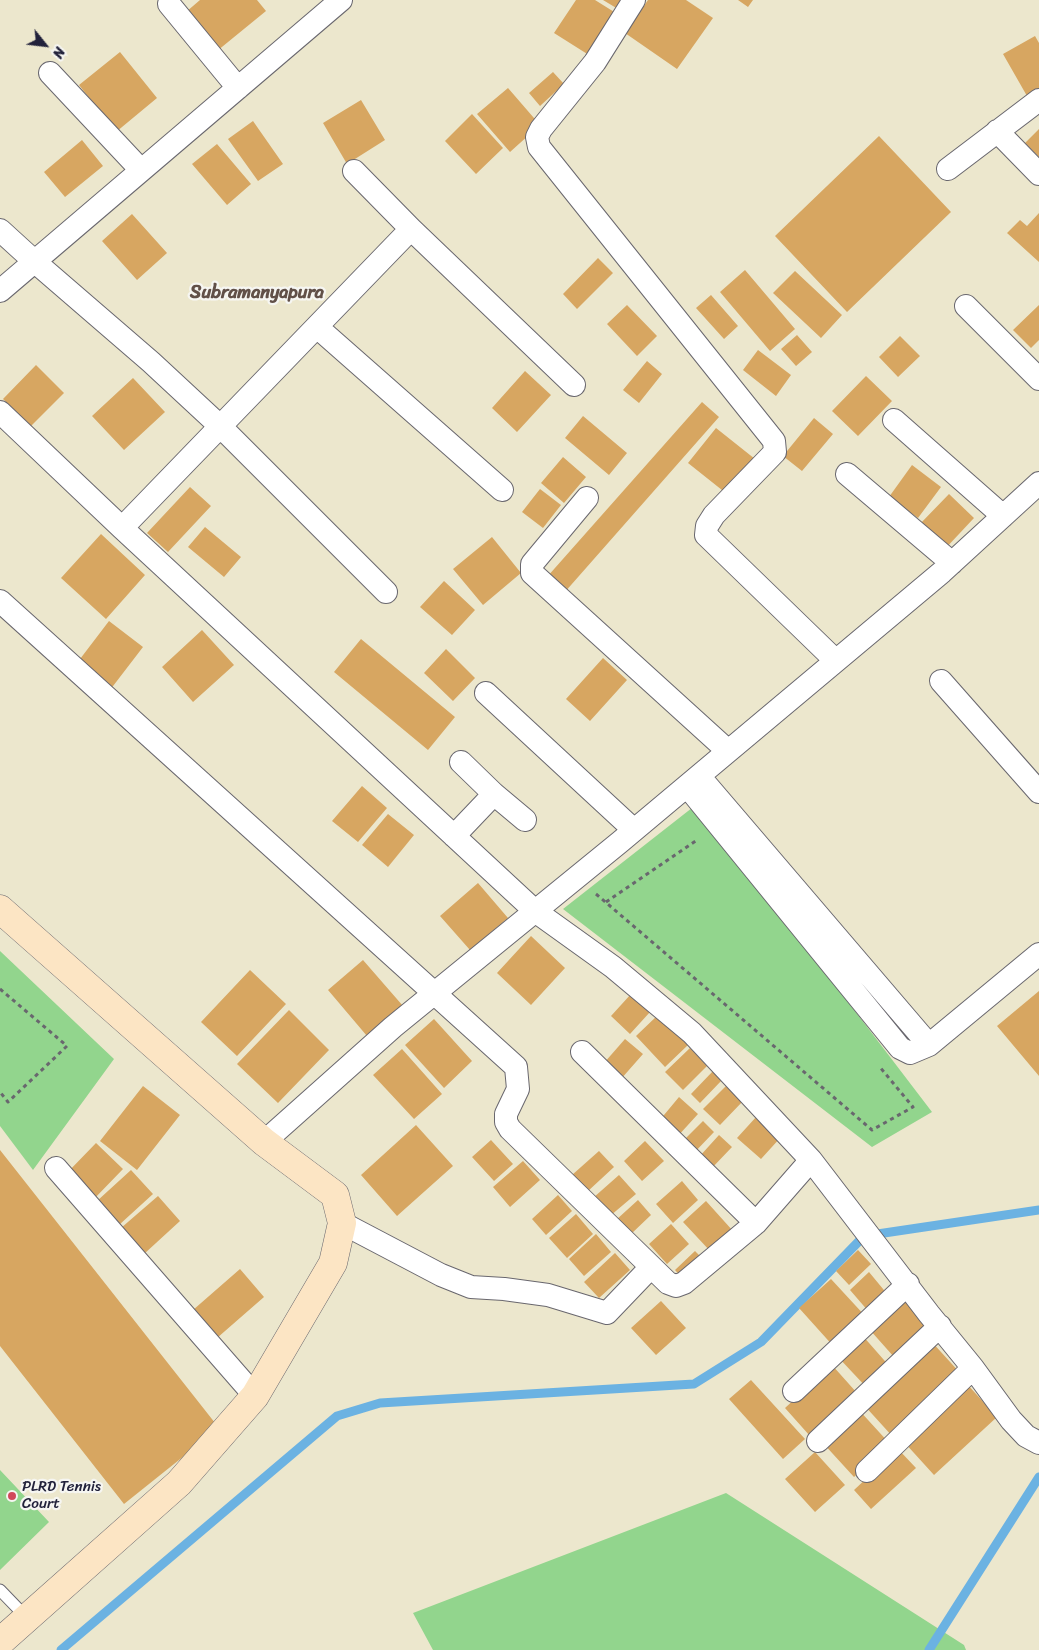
<!DOCTYPE html>
<style>
body{margin:0}
#map{position:relative;width:1039px;height:1650px;overflow:hidden;background:#ece7cd;font-family:Sriracha,sans-serif}
canvas{display:block}
.north{position:absolute;left:20px;top:20px;width:50px;height:50px;-webkit-text-stroke:4px #f6f6f2;paint-order:stroke;rotate:119deg;font-size:14px;font-weight:700;line-height:20px;text-align:center;color:#22223b}
.north::after{content:'';display:block;margin:auto;width:18px;height:22px;background:#22223b;clip-path:polygon(50% 0,100% 100%,50% 72%,0 100%)}
</style>
<div id="map">
<canvas width="1039" height="1650"></canvas>
<div class="north">N</div>
</div>
<script>
const context = document.querySelector('canvas').getContext('2d');
context.lineJoin = 'round';
function fillPath(path, color) {
  context.fillStyle = color;
  context.fill(path, 'evenodd');
}
function toPath(rows) {
  const path = new Path2D();
  for (const r of rows) {
    path.moveTo(r[0], r[1]);
    for (let i = 2; i < r.length; i += 2) path.lineTo(r[i], r[i + 1]);
  }
  return path;
}
function trace(path, color, width, dash) {
  context.strokeStyle = color;
  context.lineWidth = width;
  context.lineCap = dash ? 'butt' : 'round';
  context.setLineDash(dash || []);
  context.stroke(path);
}
function drawText(font, color, halo, rows, align = 'center') {
  context.font = font + ' Sriracha,sans-serif';
  context.lineWidth = 4.5;
  context.setLineDash([]);
  context.textBaseline = 'middle';
  context.strokeStyle = halo;
  context.fillStyle = color;
  for (const [text, x, y, turn = 0] of rows) {
    context.save();
    context.translate(x, y);
    context.rotate((+turn || 0) * Math.PI / 180);
    context.textAlign = isNaN(turn) ? turn : align;
    if (halo) context.strokeText(text, 0, 0);
    context.fillText(text, 0, 0);
    context.restore();
  }
}
const green = toPath([
 [697,804,932,1112,872,1147,563,909],
 [0,951,114,1059,33,1170,0,1126],
 [0,1470,49,1522,0,1570],
 [726,1493,964,1645,966,1650,433,1650,413,1613]
]);
const stream = toPath([
 [61,1650,337,1416,380,1403,694,1384,761,1342,864,1236,1039,1210],
 [929,1650,1039,1477]
]);
const building = toPath([
 [200,0,257,0,266,11,217,51,186,12],
 [576,0,595,0,619,15,592,57,554,33],
 [603,0,623,0,618,9],
 [648,0,686,0,713,18,677,69,625,33],
 [738,0,753,0,748,7],
 [1035,36,1039,43,1039,89,1027,96,1003,54],
 [120,52,157,98,116,132,79,85],
 [553,72,564,84,540,106,529,93],
 [508,88,540,125,510,152,477,114],
 [361,100,385,140,347,164,323,123],
 [472,114,503,148,476,174,445,141],
 [253,121,283,164,258,181,228,139],
 [1039,129,1039,157,1025,143],
 [879,136,951,212,847,312,775,236],
 [82,140,103,166,65,197,44,172],
 [217,144,251,184,227,205,192,164],
 [1039,213,1039,262,1007,233,1020,220,1027,226],
 [132,214,167,253,137,280,102,241],
 [598,258,613,273,577,309,563,294],
 [745,270,795,329,770,351,720,292],
 [795,271,842,315,821,338,773,293],
 [711,295,738,326,724,339,696,308],
 [627,305,657,336,637,356,607,324],
 [1039,305,1039,340,1031,348,1013,330],
 [797,335,812,352,796,366,781,349],
 [900,336,920,356,898,377,879,357],
 [758,350,791,375,776,396,743,370],
 [647,361,662,374,639,403,623,390],
 [36,365,64,393,31,426,3,399],
 [525,371,551,395,517,432,492,408],
 [866,376,892,401,858,436,832,411],
 [133,378,165,412,124,450,92,416],
 [702,402,719,417,564,593,547,577],
 [583,416,627,453,609,475,565,438],
 [814,418,833,434,802,471,783,456],
 [716,428,755,459,727,494,688,463],
 [563,457,586,477,564,503,541,483],
 [912,465,941,487,918,518,889,497],
 [190,487,211,506,168,552,147,533],
 [540,489,561,505,543,528,522,512],
 [949,494,974,518,944,550,919,525],
 [205,527,241,557,224,577,188,547],
 [101,534,145,575,106,619,61,578],
 [492,537,521,573,483,605,453,569],
 [444,581,475,610,452,635,420,607],
 [109,621,143,647,110,690,77,663],
 [202,630,234,665,193,702,162,667],
 [361,639,455,717,428,750,334,672],
 [446,649,475,678,453,701,424,673],
 [603,658,627,680,590,721,566,699],
 [362,786,387,808,358,842,332,821],
 [388,814,414,835,388,867,362,845],
 [478,883,508,918,470,950,440,916],
 [531,936,565,968,531,1005,497,973],
 [363,960,403,1006,367,1036,328,990],
 [250,970,286,1004,237,1056,201,1022],
 [1039,991,1039,1076,997,1026],
 [631,994,650,1012,630,1034,611,1016],
 [289,1010,329,1050,278,1103,237,1064],
 [659,1014,688,1045,665,1067,636,1036],
 [434,1019,472,1061,444,1088,405,1045],
 [625,1039,643,1054,621,1079,604,1063],
 [690,1048,707,1066,683,1090,665,1072],
 [402,1049,442,1094,414,1119,373,1075],
 [713,1071,722,1080,700,1103,691,1094],
 [728,1084,744,1100,720,1125,703,1109],
 [143,1086,180,1115,137,1170,100,1141],
 [679,1097,698,1114,677,1137,659,1121],
 [757,1116,781,1137,761,1159,737,1138],
 [703,1121,714,1132,692,1155,680,1144],
 [416,1125,453,1166,397,1216,361,1175],
 [719,1135,732,1147,711,1169,699,1157],
 [491,1140,513,1164,494,1181,472,1157],
 [645,1141,664,1161,642,1181,624,1161],
 [96,1143,123,1169,93,1200,66,1174],
 [0,1150,219,1428,124,1504,0,1346],
 [599,1151,614,1167,587,1192,572,1175],
 [523,1161,540,1180,510,1207,493,1187],
 [131,1170,153,1194,119,1225,97,1201],
 [619,1175,636,1194,610,1216,593,1198],
 [682,1181,698,1200,673,1223,656,1204],
 [558,1195,572,1211,546,1235,532,1219],
 [158,1196,180,1221,144,1254,121,1228],
 [638,1200,651,1215,630,1235,616,1220],
 [706,1201,733,1231,711,1252,683,1222],
 [576,1214,593,1234,567,1258,549,1238],
 [671,1224,689,1244,667,1264,649,1244],
 [596,1234,611,1252,584,1276,569,1259],
 [858,1250,871,1264,849,1285,836,1271],
 [695,1251,704,1260,683,1279,675,1270],
 [615,1253,630,1270,599,1298,584,1282],
 [240,1269,264,1297,217,1338,193,1310],
 [869,1272,888,1295,869,1312,850,1290],
 [831,1279,867,1318,835,1348,799,1308],
 [903,1299,929,1327,894,1357,870,1330],
 [661,1301,686,1328,656,1355,631,1328],
 [862,1335,891,1368,868,1389,838,1357],
 [931,1341,961,1374,893,1437,863,1404],
 [832,1365,857,1393,810,1436,785,1408],
 [751,1380,805,1439,783,1459,729,1399],
 [967,1384,997,1417,934,1475,904,1442],
 [858,1409,890,1444,854,1477,822,1442],
 [898,1449,916,1468,871,1509,854,1490],
 [815,1452,845,1485,815,1512,785,1479]
]);
const path = toPath([
 [596,894,872,1130,913,1107,879,1066],
 [606,902,697,840],
 [0,989,67,1046,8,1102,0,1092]
]);
const lane = toPath([
 [0,1590,27,1618]
]);
const street = toPath([
 [634,0,595,62,541,129,537,137,539,147,774,441,775,452,714,515,707,526,706,535,835,660],
 [169,4,238,88],
 [50,73,141,170],
 [997,131,1039,174],
 [948,169,1039,100],
 [354,171,411,229],
 [0,230,34,261,151,362,221,427,386,592],
 [0,291,341,0],
 [966,306,1039,379],
 [317,327,502,490],
 [0,412,122,528,535,911,613,967,692,1033,811,1160,929,1314,973,1368,1011,1420,1026,1436,1039,1443],
 [894,420,1003,516],
 [847,474,952,563],
 [587,498,532,564,532,573,728,751],
 [122,528,411,229,574,385],
 [0,601,516,1067,518,1089,506,1114,506,1122,510,1129,668,1283,676,1286,684,1283,756,1223,811,1160],
 [941,681,1039,792],
 [486,693,634,830],
 [461,762,494,794,525,820],
 [699,776,929,1045],
 [687,786,900,1048,910,1053,929,1045,1039,954],
 [454,836,494,794],
 [582,1052,756,1223],
 [264,1142,393,1027,620,842,942,572,1039,483],
 [56,1168,255,1396],
 [342,1223,441,1275,471,1287,504,1289,548,1295,607,1313,651,1267],
 [794,1391,908,1284],
 [818,1441,940,1326],
 [867,1471,973,1368]
]);
const secondary = toPath([
 [0,909,264,1142,335,1195,342,1223,333,1263,255,1396,179,1483,0,1642]
]);
const markers = [
 [12,1496,5,"#d1495b"]
];
const poiNames = [
 ["PLRD Tennis",22,1487],
 ["Court",22,1504]
];
const quarterNames = [
 ["Subramanyapura",257,293]
];
fillPath(green, '#92d58d');
trace(stream, '#6bb2e2', 9);
fillPath(building, '#d7a661');
trace(lane, '#69676e', 13);
trace(street, '#69676e', 24);
trace(secondary, '#69676e', 29);
trace(path, '#69676e', 3, [4, 4]);
trace(lane, '#fff', 11);
trace(street, '#fff', 22);
trace(secondary, '#fce5c4', 28);
for (const [x, y, r, color] of markers) {
  const dot = new Path2D();
  dot.arc(x, y, r, 0, 2 * Math.PI);
  context.fillStyle = color;
  context.fill(dot);
  trace(dot, '#f6f6f2', 2);
}
drawText('15px', '#22223b', '#f6f6f2', poiNames, 'left');
drawText('bold 18px', '#615048', '#f6f6f2', quarterNames);
</script>
